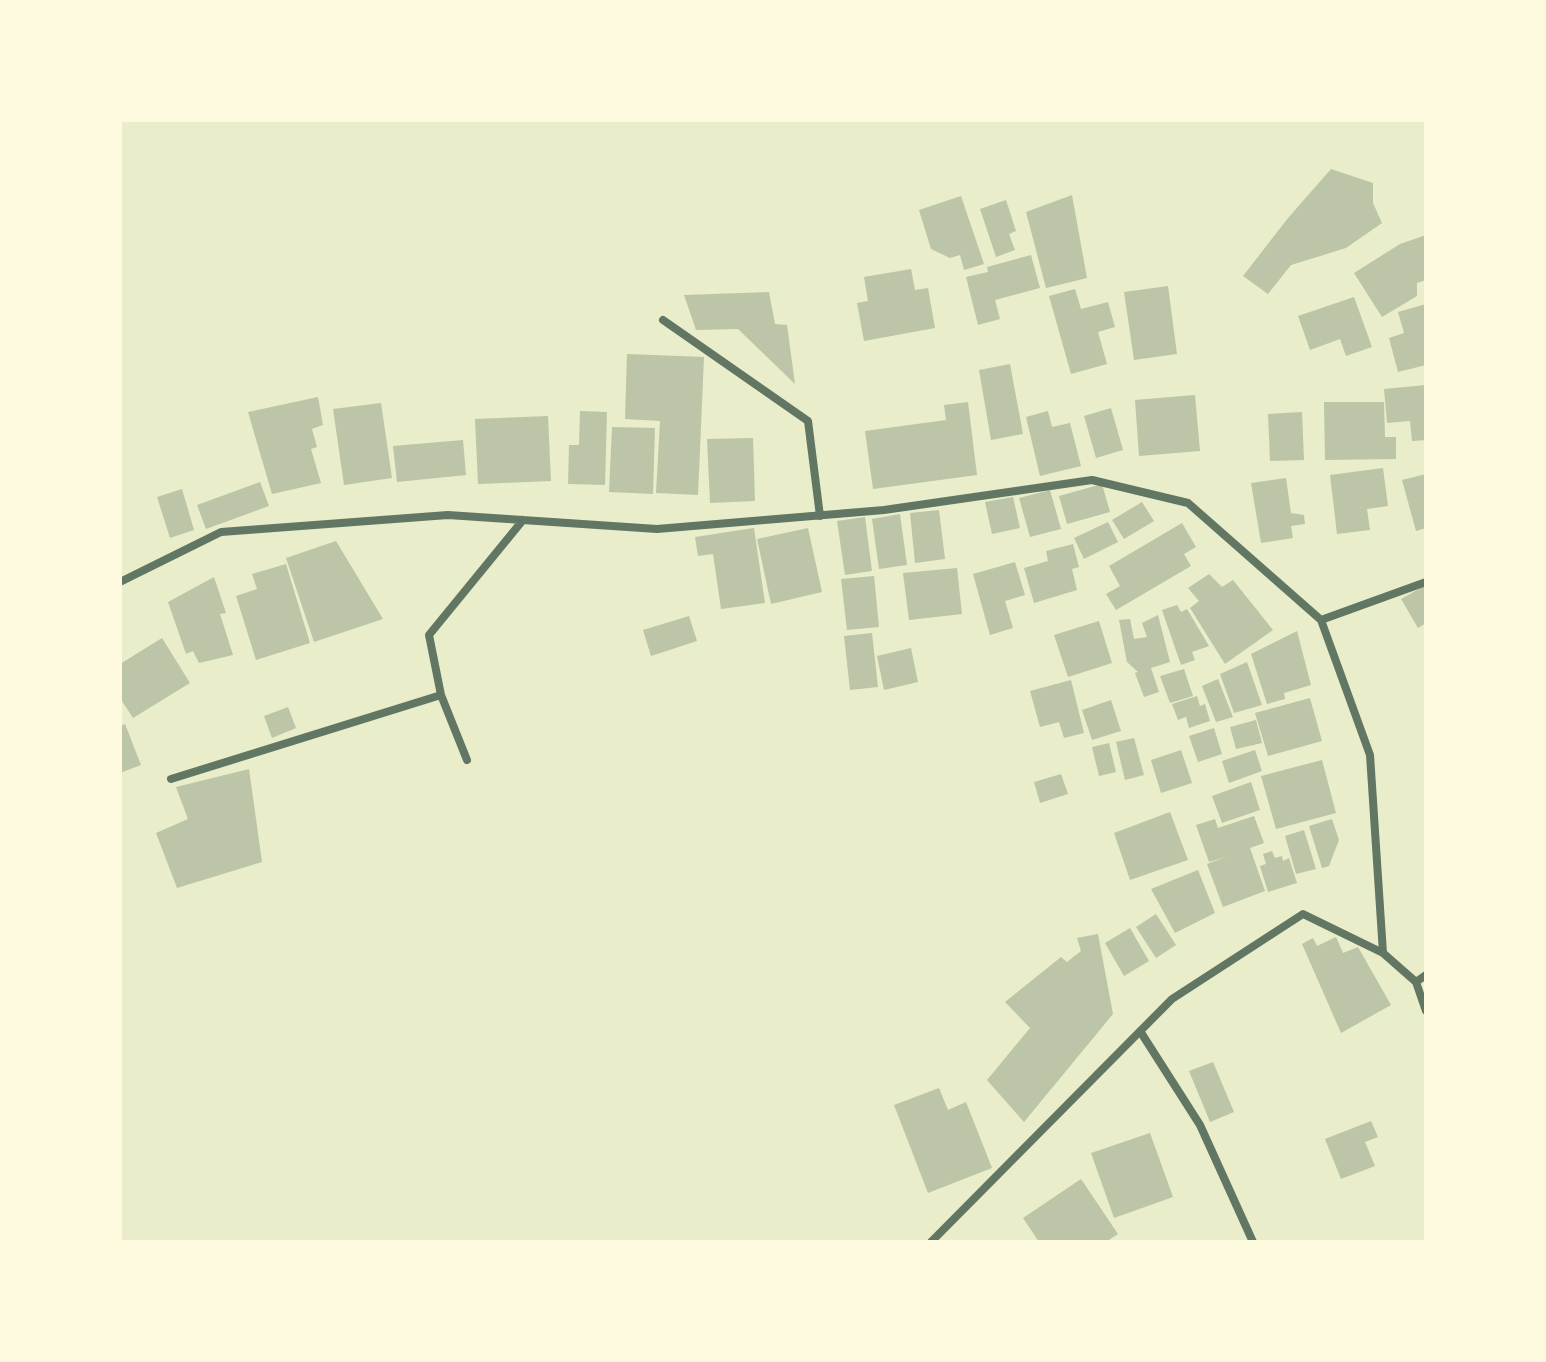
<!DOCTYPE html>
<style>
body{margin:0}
#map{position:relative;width:1546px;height:1362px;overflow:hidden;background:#e9edc9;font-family:Montserrat,sans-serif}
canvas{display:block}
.frame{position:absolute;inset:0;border:122px solid #fefae0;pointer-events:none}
</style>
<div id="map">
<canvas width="1546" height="1362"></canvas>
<div class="frame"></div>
</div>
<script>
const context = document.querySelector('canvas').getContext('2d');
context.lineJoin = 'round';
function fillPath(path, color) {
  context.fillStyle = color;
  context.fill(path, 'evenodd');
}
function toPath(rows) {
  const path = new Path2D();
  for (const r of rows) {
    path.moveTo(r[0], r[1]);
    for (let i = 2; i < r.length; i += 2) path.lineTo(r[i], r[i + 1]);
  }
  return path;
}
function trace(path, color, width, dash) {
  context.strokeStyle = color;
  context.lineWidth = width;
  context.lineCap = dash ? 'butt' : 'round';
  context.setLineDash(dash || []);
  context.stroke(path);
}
const building = toPath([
 [1331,169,1373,183,1373,203,1382,223,1346,248,1291,265,1268,294,1243,276,1288,218],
 [1072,195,1087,278,1046,288,1026,212],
 [961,196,984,264,964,270,960,255,950,258,931,249,919,210],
 [1006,200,1016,231,1009,234,1015,250,996,257,980,209],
 [1426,235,1426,280,1417,283,1417,296,1382,317,1354,273,1400,244],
 [1031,255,1040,288,995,300,1000,319,978,325,966,277,988,272,987,267],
 [911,269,915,290,928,288,935,328,864,341,857,303,868,301,864,277],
 [1168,286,1177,354,1134,360,1124,292],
 [1075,289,1081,309,1108,302,1115,327,1098,332,1107,364,1071,374,1049,296],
 [769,292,775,324,787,325,795,384,738,329,696,330,684,295],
 [1354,297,1372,347,1346,356,1340,339,1310,350,1298,316],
 [1426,304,1426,365,1398,372,1389,338,1404,333,1398,312],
 [627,354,704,357,698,495,656,493,660,421,625,419],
 [1010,364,1023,434,991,440,979,370],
 [1426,385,1426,440,1412,441,1410,421,1387,423,1384,389],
 [1195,395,1200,451,1139,456,1135,400],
 [318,397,323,425,312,429,317,447,311,449,321,483,272,494,248,412],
 [968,402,977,475,873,489,865,431,946,420,944,405],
 [1324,402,1384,402,1385,437,1396,437,1396,459,1325,460],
 [381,403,392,478,344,485,333,409],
 [1111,408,1123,450,1096,458,1084,416],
 [580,411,607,412,605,485,568,484,569,445,579,445],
 [1048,411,1052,427,1070,423,1081,466,1040,476,1026,417],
 [1302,412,1304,460,1270,461,1268,414],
 [548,416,551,481,478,484,475,419],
 [612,427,655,428,653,494,609,492],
 [753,438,755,501,710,503,707,439],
 [463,440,466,475,397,482,393,446],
 [1383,468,1388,506,1367,509,1370,530,1337,534,1330,475],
 [1426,474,1426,528,1416,531,1402,480],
 [1286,478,1291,513,1304,515,1305,524,1291,526,1293,538,1261,543,1251,483],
 [260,482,269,506,206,529,197,505],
 [1102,484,1110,512,1067,524,1059,496],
 [182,489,194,530,170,538,157,497],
 [1050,490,1061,529,1030,537,1019,498],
 [1013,497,1020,528,992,534,985,502],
 [1142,502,1154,521,1124,539,1112,520],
 [939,510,945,559,915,563,910,513],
 [900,514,907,565,879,569,872,519],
 [865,517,872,571,845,575,837,521],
 [1108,522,1118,542,1084,559,1074,538],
 [1182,523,1196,547,1184,554,1191,566,1116,610,1106,594,1120,586,1109,566],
 [754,528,765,603,721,609,713,554,698,556,695,537],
 [808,528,822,592,771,604,757,539],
 [336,541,383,619,314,642,286,558],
 [1073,544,1079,567,1072,569,1077,590,1034,603,1024,568,1048,561,1046,551],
 [1015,562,1025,595,1005,601,1013,628,990,635,973,574],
 [286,564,310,643,256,660,236,596,257,589,252,574],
 [957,568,962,614,909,620,903,573],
 [1209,574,1222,587,1233,580,1273,630,1225,664,1190,608,1199,601,1188,588],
 [874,576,879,627,847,630,841,579],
 [214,577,226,613,220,614,233,655,199,663,193,651,186,654,168,602],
 [1426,585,1426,623,1418,628,1401,599],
 [1177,605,1181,612,1187,609,1209,646,1192,652,1195,660,1181,665,1162,610],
 [1158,615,1170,662,1151,668,1159,692,1144,697,1135,673,1138,672,1127,662,1119,620,1130,619,1134,639,1147,637,1142,623],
 [689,616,697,641,651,656,643,630],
 [1099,621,1112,663,1068,677,1054,635],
 [1297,631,1311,685,1284,693,1285,699,1267,704,1251,654],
 [872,633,878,687,850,690,844,636],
 [162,638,190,683,133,718,120,698,120,664],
 [911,648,918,682,884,690,877,656],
 [1247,662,1262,705,1234,713,1220,674],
 [1184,669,1193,696,1170,703,1160,676],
 [1218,679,1233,717,1216,722,1202,686],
 [1071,680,1084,733,1064,738,1059,722,1040,727,1030,691],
 [1197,696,1200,706,1205,704,1210,721,1189,728,1186,717,1178,720,1172,704],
 [1310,698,1322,741,1268,756,1255,713],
 [1111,700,1121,731,1092,740,1082,710],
 [288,707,296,728,272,738,264,716],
 [1256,720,1262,743,1236,749,1230,727],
 [125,724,141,765,120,773,120,726],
 [1214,728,1222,754,1198,762,1189,736],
 [1134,738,1144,775,1125,780,1116,742],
 [1109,743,1116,772,1099,776,1092,747],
 [1181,750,1192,783,1161,793,1151,760],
 [1255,750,1262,771,1229,783,1222,761],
 [1322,760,1336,813,1276,829,1261,776],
 [249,769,262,862,177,888,156,833,188,819,176,787],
 [1061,774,1068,794,1040,803,1034,782],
 [1251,782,1260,810,1222,823,1212,796],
 [1170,812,1188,860,1130,880,1114,833],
 [1254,816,1264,843,1250,848,1265,891,1223,907,1207,864,1226,857,1209,862,1196,825,1215,819,1218,828],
 [1332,819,1339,840,1329,866,1322,868,1309,826],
 [1304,830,1316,869,1296,874,1285,836],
 [1272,851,1275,858,1282,856,1283,861,1289,858,1297,883,1268,892,1260,866,1266,864,1263,854],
 [1198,870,1215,913,1175,933,1151,889],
 [1156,914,1176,945,1156,958,1136,927],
 [1130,928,1149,961,1124,976,1105,943],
 [1098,934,1113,1014,1024,1122,987,1080,1030,1028,1005,1002,1061,957,1067,962,1081,951,1077,938],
 [1336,937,1343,953,1358,947,1391,1005,1341,1033,1302,944,1313,938,1317,946],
 [1213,1062,1234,1112,1210,1122,1189,1071],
 [939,1088,948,1110,966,1102,992,1168,928,1193,894,1105],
 [1371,1121,1378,1137,1365,1142,1375,1166,1341,1179,1325,1139],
 [1150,1133,1173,1197,1114,1218,1091,1153],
 [1081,1179,1118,1234,1106,1242,1039,1242,1023,1218]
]);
const minor = toPath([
 [663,320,808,421,820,516],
 [120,582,221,532,448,515,657,529,884,510,1092,480,1188,503,1321,620,1426,582],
 [1321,620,1370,755,1383,953],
 [441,695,429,635,523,520],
 [171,779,441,695,467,760],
 [1426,975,1416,982,1426,1011],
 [1140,1031,1200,1125,1253,1242],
 [931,1242,1172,999,1303,914,1383,953,1416,982]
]);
fillPath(building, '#bcc5a7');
trace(minor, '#617663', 8);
</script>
